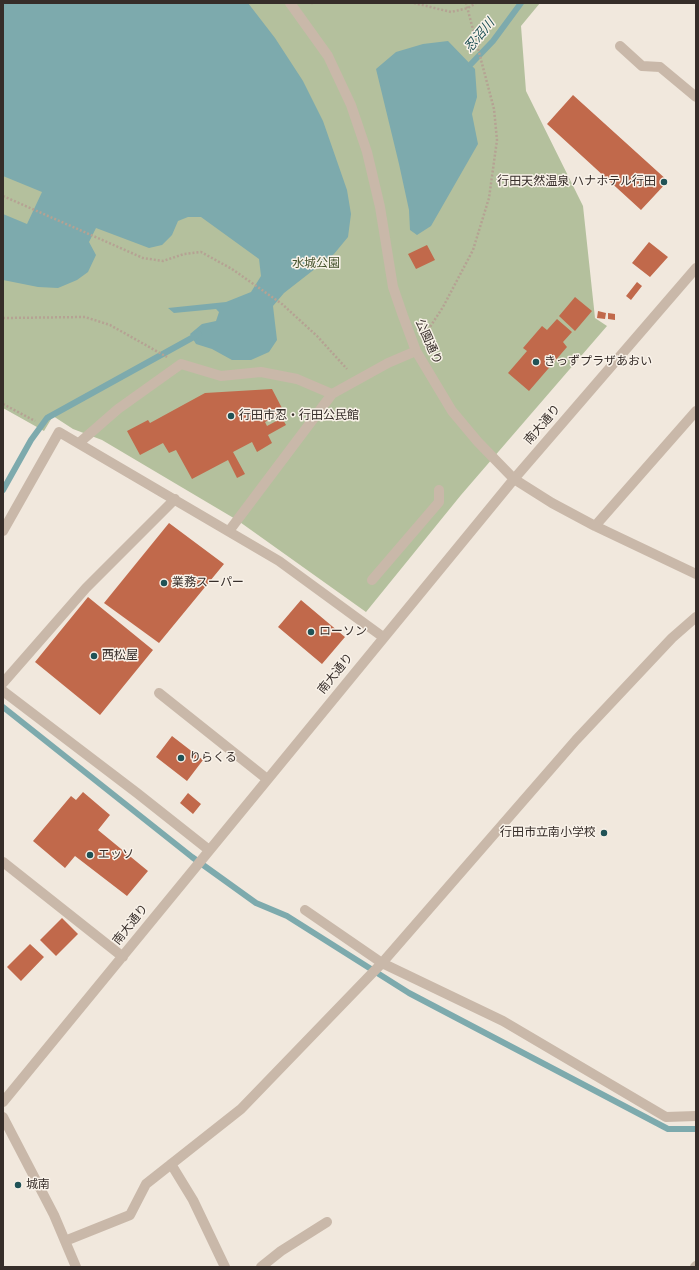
<!DOCTYPE html>
<meta charset="utf-8">
<style>
body{margin:0}
#map{position:relative;width:699px;height:1270px;overflow:hidden;background:#f1e8dd;font-family:"Titillium Web",sans-serif}
canvas{display:block}
.frame{position:absolute;inset:0;border:4px solid #362d29;pointer-events:none}
</style>
<div id="map">
<canvas width="699" height="1270"></canvas>
<div class="frame"></div>
</div>
<script>
const context = document.querySelector('canvas').getContext('2d');
context.lineJoin = 'round';
function fillPath(path, color) {
  context.fillStyle = color;
  context.fill(path, 'evenodd');
}
function toPath(rows) {
  const path = new Path2D();
  for (const r of rows) {
    path.moveTo(r[0], r[1]);
    for (let i = 2; i < r.length; i += 2) path.lineTo(r[i], r[i + 1]);
  }
  return path;
}
function trace(path, color, width, dash) {
  context.strokeStyle = color;
  context.lineWidth = width;
  context.lineCap = dash ? 'butt' : 'round';
  context.setLineDash(dash || []);
  context.stroke(path);
}
function drawText(font, color, halo, rows, align = 'center') {
  context.font = font + ' "Titillium Web","Noto Sans JP",sans-serif';
  context.lineWidth = 3;
  context.setLineDash([]);
  context.textBaseline = 'middle';
  context.strokeStyle = halo;
  context.fillStyle = color;
  for (const [text, x, y, turn = 0] of rows) {
    context.save();
    context.translate(x, y);
    context.rotate((+turn || 0) * Math.PI / 180);
    context.textAlign = isNaN(turn) ? turn : align;
    if (halo) context.strokeText(text, 0, 0);
    context.fillText(text, 0, 0);
    context.restore();
  }
}
const green = toPath([
 [3,3,540,3,521,26,526,91,583,206,595,318,607,326,461,495,366,612,237,520,102,440,73,429,53,416,44,431,3,408]
]);
const water = toPath([
 [3,3,248,3,275,38,303,81,323,121,347,190,351,214,348,237,334,254,284,293,273,306,277,340,269,352,251,360,232,360,212,349,196,344,190,334,202,324,216,321,219,312,216,309,174,313,168,308,226,302,251,292,261,276,259,259,201,217,188,217,178,221,172,235,162,245,149,248,96,228,89,242,96,255,88,272,77,280,58,288,38,287,3,280,3,214,27,224,42,192,3,176],
 [448,41,475,69,477,97,472,114,478,144,431,226,417,235,410,230,409,210,399,164,376,69,396,52,423,44]
]);
const stream = toPath([
 [471,64,493,41,521,3],
 [3,490,31,440,47,418,199,334],
 [3,707,192,857,256,903,287,916,409,993,668,1129,696,1129]
]);
const building = toPath([
 [573,95,668,181,641,210,547,124],
 [649,242,668,257,650,277,632,263],
 [427,245,435,260,416,269,408,254],
 [637,282,642,286,631,300,626,296],
 [575,297,592,311,575,331,559,316],
 [598,311,606,313,605,319,597,318],
 [608,313,615,314,615,320,608,319],
 [557,319,572,332,563,342,567,347,529,391,508,373,527,351,523,348,542,326,547,330],
 [272,389,284,412,265,422,267,426,282,418,286,425,268,435,272,443,257,452,252,442,233,452,245,474,237,478,228,460,192,479,176,450,169,453,163,443,140,455,127,431,148,420,150,423,205,393],
 [169,523,224,564,159,643,104,603],
 [88,597,153,650,100,715,35,662],
 [301,600,345,637,322,664,278,627],
 [172,736,203,760,187,781,156,757],
 [83,792,110,815,98,830,148,871,127,896,75,856,65,868,33,841,71,796,76,800],
 [188,793,201,804,193,814,180,803],
 [62,918,78,934,56,956,40,940],
 [30,944,44,957,21,981,7,967]
]);
const path = toPath([
 [311,3,313,3],
 [414,3,451,12,468,8,476,3],
 [3,196,143,258,163,261,184,254,201,252,232,269,282,304,317,336,347,369],
 [3,318,85,317,110,325,167,357],
 [428,330,443,307,473,250,489,198,497,140,494,109,466,3],
 [3,404,35,421]
]);
const minor = toPath([
 [290,3,328,56,351,105,367,152,380,207,393,287,403,316,416,351,452,411,478,442,514,479,552,503,595,526,696,574],
 [620,46,642,66,660,67,696,97],
 [79,443,118,409,181,364,221,376,261,372,297,379,332,394],
 [595,526,696,411],
 [3,531,59,432,279,561,383,637],
 [229,531,332,394,388,363,416,351],
 [372,580,439,502,439,490],
 [3,683,86,588,175,499],
 [3,691,137,793,209,850],
 [159,693,267,779],
 [3,862,123,957],
 [305,910,382,963,503,1021,666,1117,696,1116],
 [3,1102,514,479,696,268],
 [3,1117,54,1215,76,1267],
 [171,1164,193,1200,225,1267],
 [65,1241,130,1215,146,1184,241,1109,382,963,576,740,672,638,696,617],
 [261,1267,281,1251,327,1222],
 [695,1267,696,1266]
]);
const markers = [
 [664,182,4,"#205256"],
 [536,362,4,"#205256"],
 [231,416,4,"#205256"],
 [164,583,4,"#205256"],
 [311,632,4,"#205256"],
 [94,656,4,"#205256"],
 [181,758,4,"#205256"],
 [604,833,4,"#205256"],
 [90,855,4,"#205256"],
 [18,1185,4,"#205256"]
];
const poiNames = [
 ["行田天然温泉 ハナホテル行田",656,182,"right"],
 ["きっずプラザあおい",544,362],
 ["行田市忍・行田公民館",239,416],
 ["業務スーパー",172,583],
 ["ローソン",319,632],
 ["西松屋",102,656],
 ["りらくる",189,758],
 ["行田市立南小学校",596,833,"right"],
 ["エッソ",98,855],
 ["城南",26,1185]
];
const parkNames = [
 ["水城公園",316,264]
];
const streetNames = [
 ["公園通り",428,342,66],
 ["南大通り",543,425,-49],
 ["南大通り",336,674,-51],
 ["南大通り",131,925,-51]
];
const waterNames = [
 ["忍沼川",480,36,-50]
];
fillPath(green, '#b4c09d');
fillPath(water, '#7daaad');
trace(stream, '#7daaad', 6);
fillPath(building, '#c1694b');
trace(path, '#b5a293', 2.5, [2, 2]);
trace(minor, '#c9b8a9', 10);
for (const [x, y, r, color] of markers) {
  const dot = new Path2D();
  dot.arc(x, y, r, 0, 2 * Math.PI);
  context.fillStyle = color;
  context.fill(dot);
  trace(dot, '#f9f2e9', 1.5);
}
drawText('12px', '#362d29', '#f9f2e9', poiNames, 'left');
drawText('12px', '#45532d', '#f9f2e9', parkNames);
drawText('12px', '#362d29', '#f9f2e9', streetNames);
drawText('italic 13px', '#205256', '#f9f2e9', waterNames);
</script>
